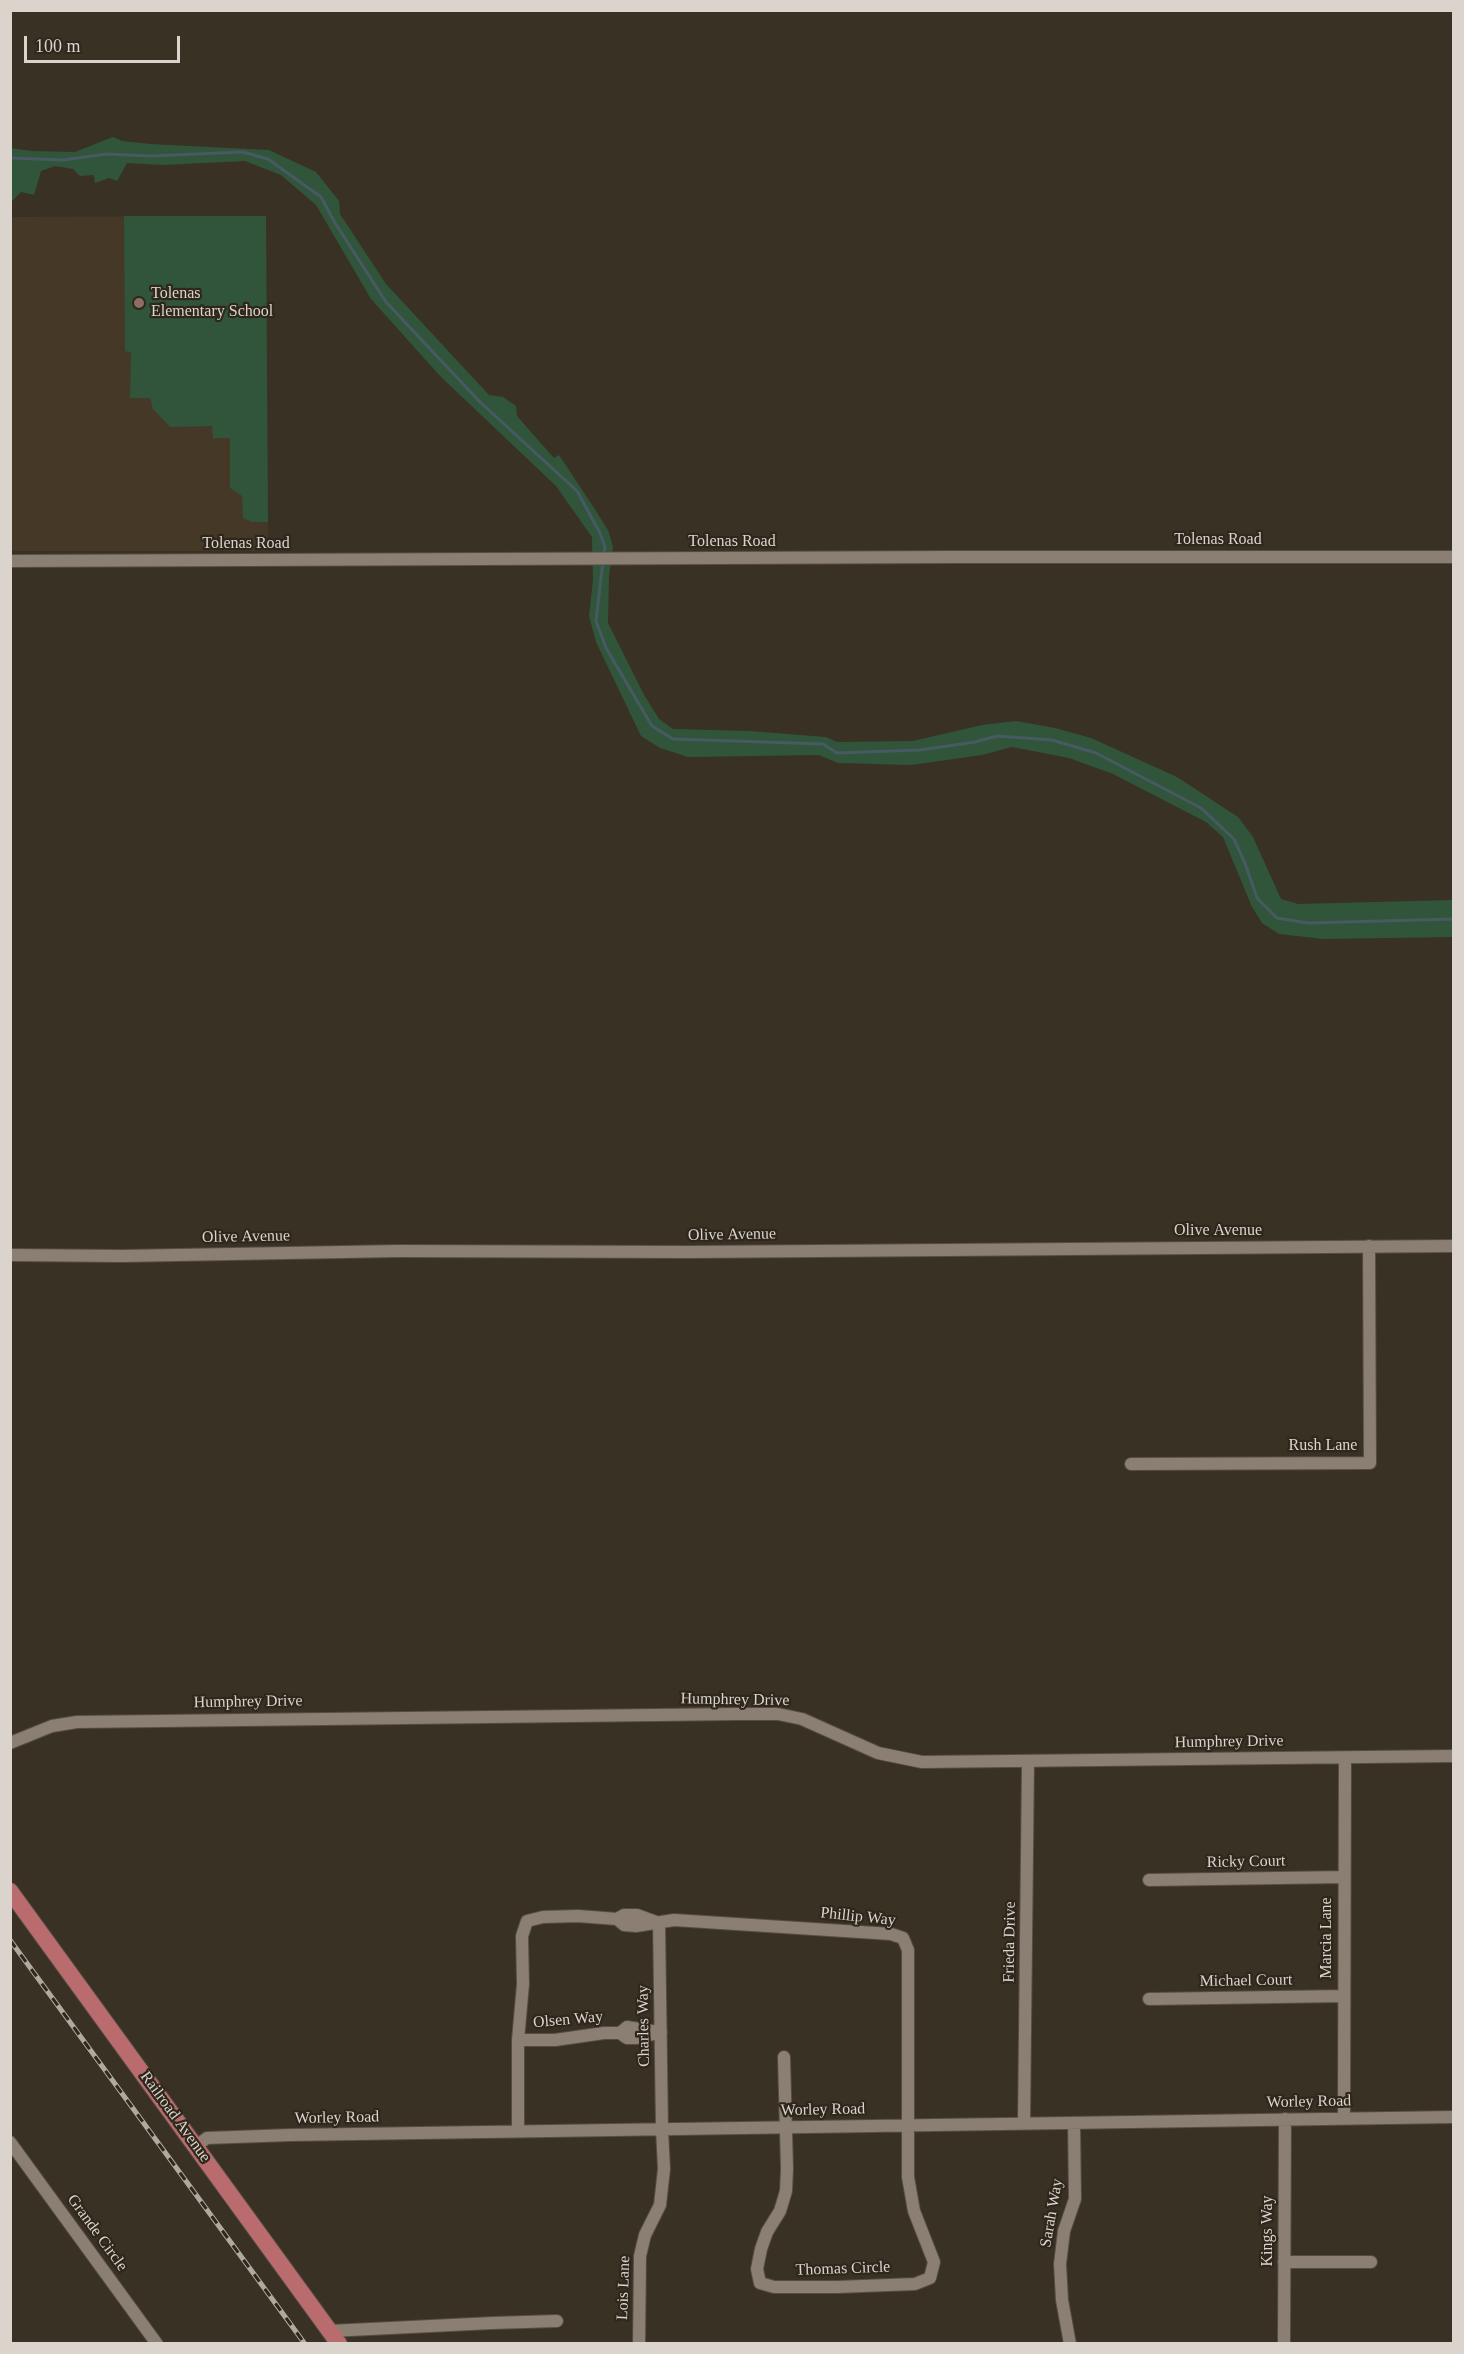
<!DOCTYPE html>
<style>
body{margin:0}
#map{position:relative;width:1464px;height:2354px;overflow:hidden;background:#3a3125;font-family:Georgia,serif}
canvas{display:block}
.frame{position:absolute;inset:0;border:12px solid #dad4cd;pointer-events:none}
.scale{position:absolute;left:24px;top:36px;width:156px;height:27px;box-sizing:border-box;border:3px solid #dad4cd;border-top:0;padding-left:8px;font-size:18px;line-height:21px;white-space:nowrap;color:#dad4cd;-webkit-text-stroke:4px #2f271c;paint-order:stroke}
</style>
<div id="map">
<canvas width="1464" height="2354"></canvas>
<div class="frame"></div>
<div class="scale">100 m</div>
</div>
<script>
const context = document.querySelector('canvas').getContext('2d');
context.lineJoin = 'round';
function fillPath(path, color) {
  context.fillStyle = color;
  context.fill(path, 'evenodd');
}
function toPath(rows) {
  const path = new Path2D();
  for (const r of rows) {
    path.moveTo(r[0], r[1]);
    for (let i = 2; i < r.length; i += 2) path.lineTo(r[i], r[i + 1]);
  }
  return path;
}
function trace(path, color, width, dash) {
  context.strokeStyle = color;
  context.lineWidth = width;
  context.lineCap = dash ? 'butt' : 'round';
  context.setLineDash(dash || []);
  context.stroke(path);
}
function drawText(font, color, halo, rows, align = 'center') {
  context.font = font + ' Georgia,serif';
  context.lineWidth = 4.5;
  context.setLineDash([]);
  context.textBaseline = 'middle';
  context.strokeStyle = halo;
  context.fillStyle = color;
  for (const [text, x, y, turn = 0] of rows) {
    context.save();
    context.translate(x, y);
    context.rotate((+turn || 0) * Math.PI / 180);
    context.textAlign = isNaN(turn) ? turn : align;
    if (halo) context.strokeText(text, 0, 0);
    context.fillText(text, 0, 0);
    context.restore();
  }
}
const built = toPath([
 [266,216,268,551,11,551,11,217]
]);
const green = toPath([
 [113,137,122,141,150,144,269,150,316,172,339,201,340,214,386,284,489,395,503,397,516,406,517,416,554,458,559,455,596,511,608,530,613,547,609,576,608,623,643,693,659,719,673,729,749,731,826,737,837,742,913,741,982,725,1016,721,1055,728,1091,738,1177,777,1238,817,1253,837,1281,899,1298,904,1453,900,1453,937,1323,939,1279,934,1262,923,1252,907,1223,837,1206,822,1113,774,1069,758,1012,747,982,755,911,765,838,763,819,755,688,757,660,748,641,736,596,642,589,616,593,580,592,537,556,486,440,376,371,299,316,205,281,175,245,161,163,165,127,163,117,181,109,178,95,183,94,175,80,176,73,169,55,166,41,171,34,195,21,192,11,202,10,148,31,151,75,152],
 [124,216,266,216,268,522,252,522,243,518,242,496,230,488,230,438,213,438,212,426,170,427,153,409,150,398,130,398,131,353,125,351]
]);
const stream = toPath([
 [10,158,63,160,107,154,150,156,243,152,268,159,321,197,335,223,386,302,479,401,577,491,600,533,605,547,604,554],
 [603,561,596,621,606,648,652,726,673,739,823,744,837,753,920,750,975,742,997,736,1052,740,1096,753,1201,808,1234,839,1245,863,1257,898,1277,918,1308,923,1454,919]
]);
const minor = toPath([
 [10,561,954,557,1454,557],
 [10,1255,122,1256,397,1251,690,1252,1454,1246],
 [1131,1464,1370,1463,1369,1246],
 [10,1743,52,1726,77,1722,737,1714,778,1714,802,1719,878,1753,922,1762,1454,1756],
 [1149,1880,1344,1877],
 [617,1919,624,1915,637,1915,656,1922],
 [1149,1999,1343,1996],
 [620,2033,627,2027,658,2032],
 [518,2040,555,2040,604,2033,620,2033,627,2038,638,2038,661,2032],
 [1344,2118,1345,1758],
 [1024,2123,1028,1761],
 [518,2131,518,2040,523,1984,522,1936,527,1921,543,1917,578,1916,617,1919,624,1925,636,1926,674,1920,891,1934,903,1938,908,1950,908,2177,914,2211,934,2262,930,2278,915,2284,837,2287,774,2287,760,2283,757,2269,761,2249,767,2232,780,2211,786,2191,787,2169,784,2057],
 [10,2142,157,2344],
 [196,2146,207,2138,290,2135,1454,2117],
 [1284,2262,1371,2262],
 [330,2331,492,2323,557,2321],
 [639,2344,640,2256,645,2235,660,2205,664,2169,662,2129,659,1923],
 [1070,2344,1062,2300,1060,2264,1064,2231,1075,2199,1074,2123],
 [1284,2344,1285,2119]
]);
const major = toPath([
 [10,1891,339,2344]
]);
const rail = toPath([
 [10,1940,305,2344]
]);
const markers = [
 [139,303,6,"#8d6e63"]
];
const poiNames = [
 ["Tolenas",151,294],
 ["Elementary School",151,312]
];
const streetNames = [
 ["Tolenas Road",1218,540],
 ["Tolenas Road",732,542],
 ["Tolenas Road",246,544],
 ["Olive Avenue",1218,1231],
 ["Olive Avenue",732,1235,-1],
 ["Olive Avenue",246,1237,-1],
 ["Rush Lane",1323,1446],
 ["Humphrey Drive",735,1700,1],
 ["Humphrey Drive",248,1702,-1],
 ["Humphrey Drive",1229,1742,-1],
 ["Ricky Court",1246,1862,-1],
 ["Phillip Way",858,1917,6],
 ["Marcia Lane",1327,1938,-90],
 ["Frieda Drive",1010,1942,-89],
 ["Michael Court",1246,1981,-1],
 ["Olsen Way",568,2020,-5],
 ["Charles Way",644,2026,-91],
 ["Worley Road",1309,2102,-1],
 ["Worley Road",823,2110,-1],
 ["Railroad Avenue",175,2117,54],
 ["Worley Road",337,2118,-1],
 ["Sarah Way",1052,2213,-80],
 ["Kings Way",1268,2231,-90],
 ["Grande Circle",97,2233,54],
 ["Thomas Circle",843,2269,-2],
 ["Lois Lane",624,2288,-88]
];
fillPath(built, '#453827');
fillPath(green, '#30553b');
trace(stream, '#475a64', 3);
trace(minor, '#554d43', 14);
trace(major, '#554d43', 18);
trace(minor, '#8a7f72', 12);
trace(major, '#ba6b6e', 16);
trace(rail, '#b0a9a0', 5);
trace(rail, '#2f271c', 3, [9]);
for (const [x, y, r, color] of markers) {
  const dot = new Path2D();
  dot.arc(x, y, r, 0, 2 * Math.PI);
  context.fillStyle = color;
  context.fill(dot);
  trace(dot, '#2f271c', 2);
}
drawText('16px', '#dad4cd', '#2f271c', poiNames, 'left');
drawText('16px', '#dad4cd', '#2f271c', streetNames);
</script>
